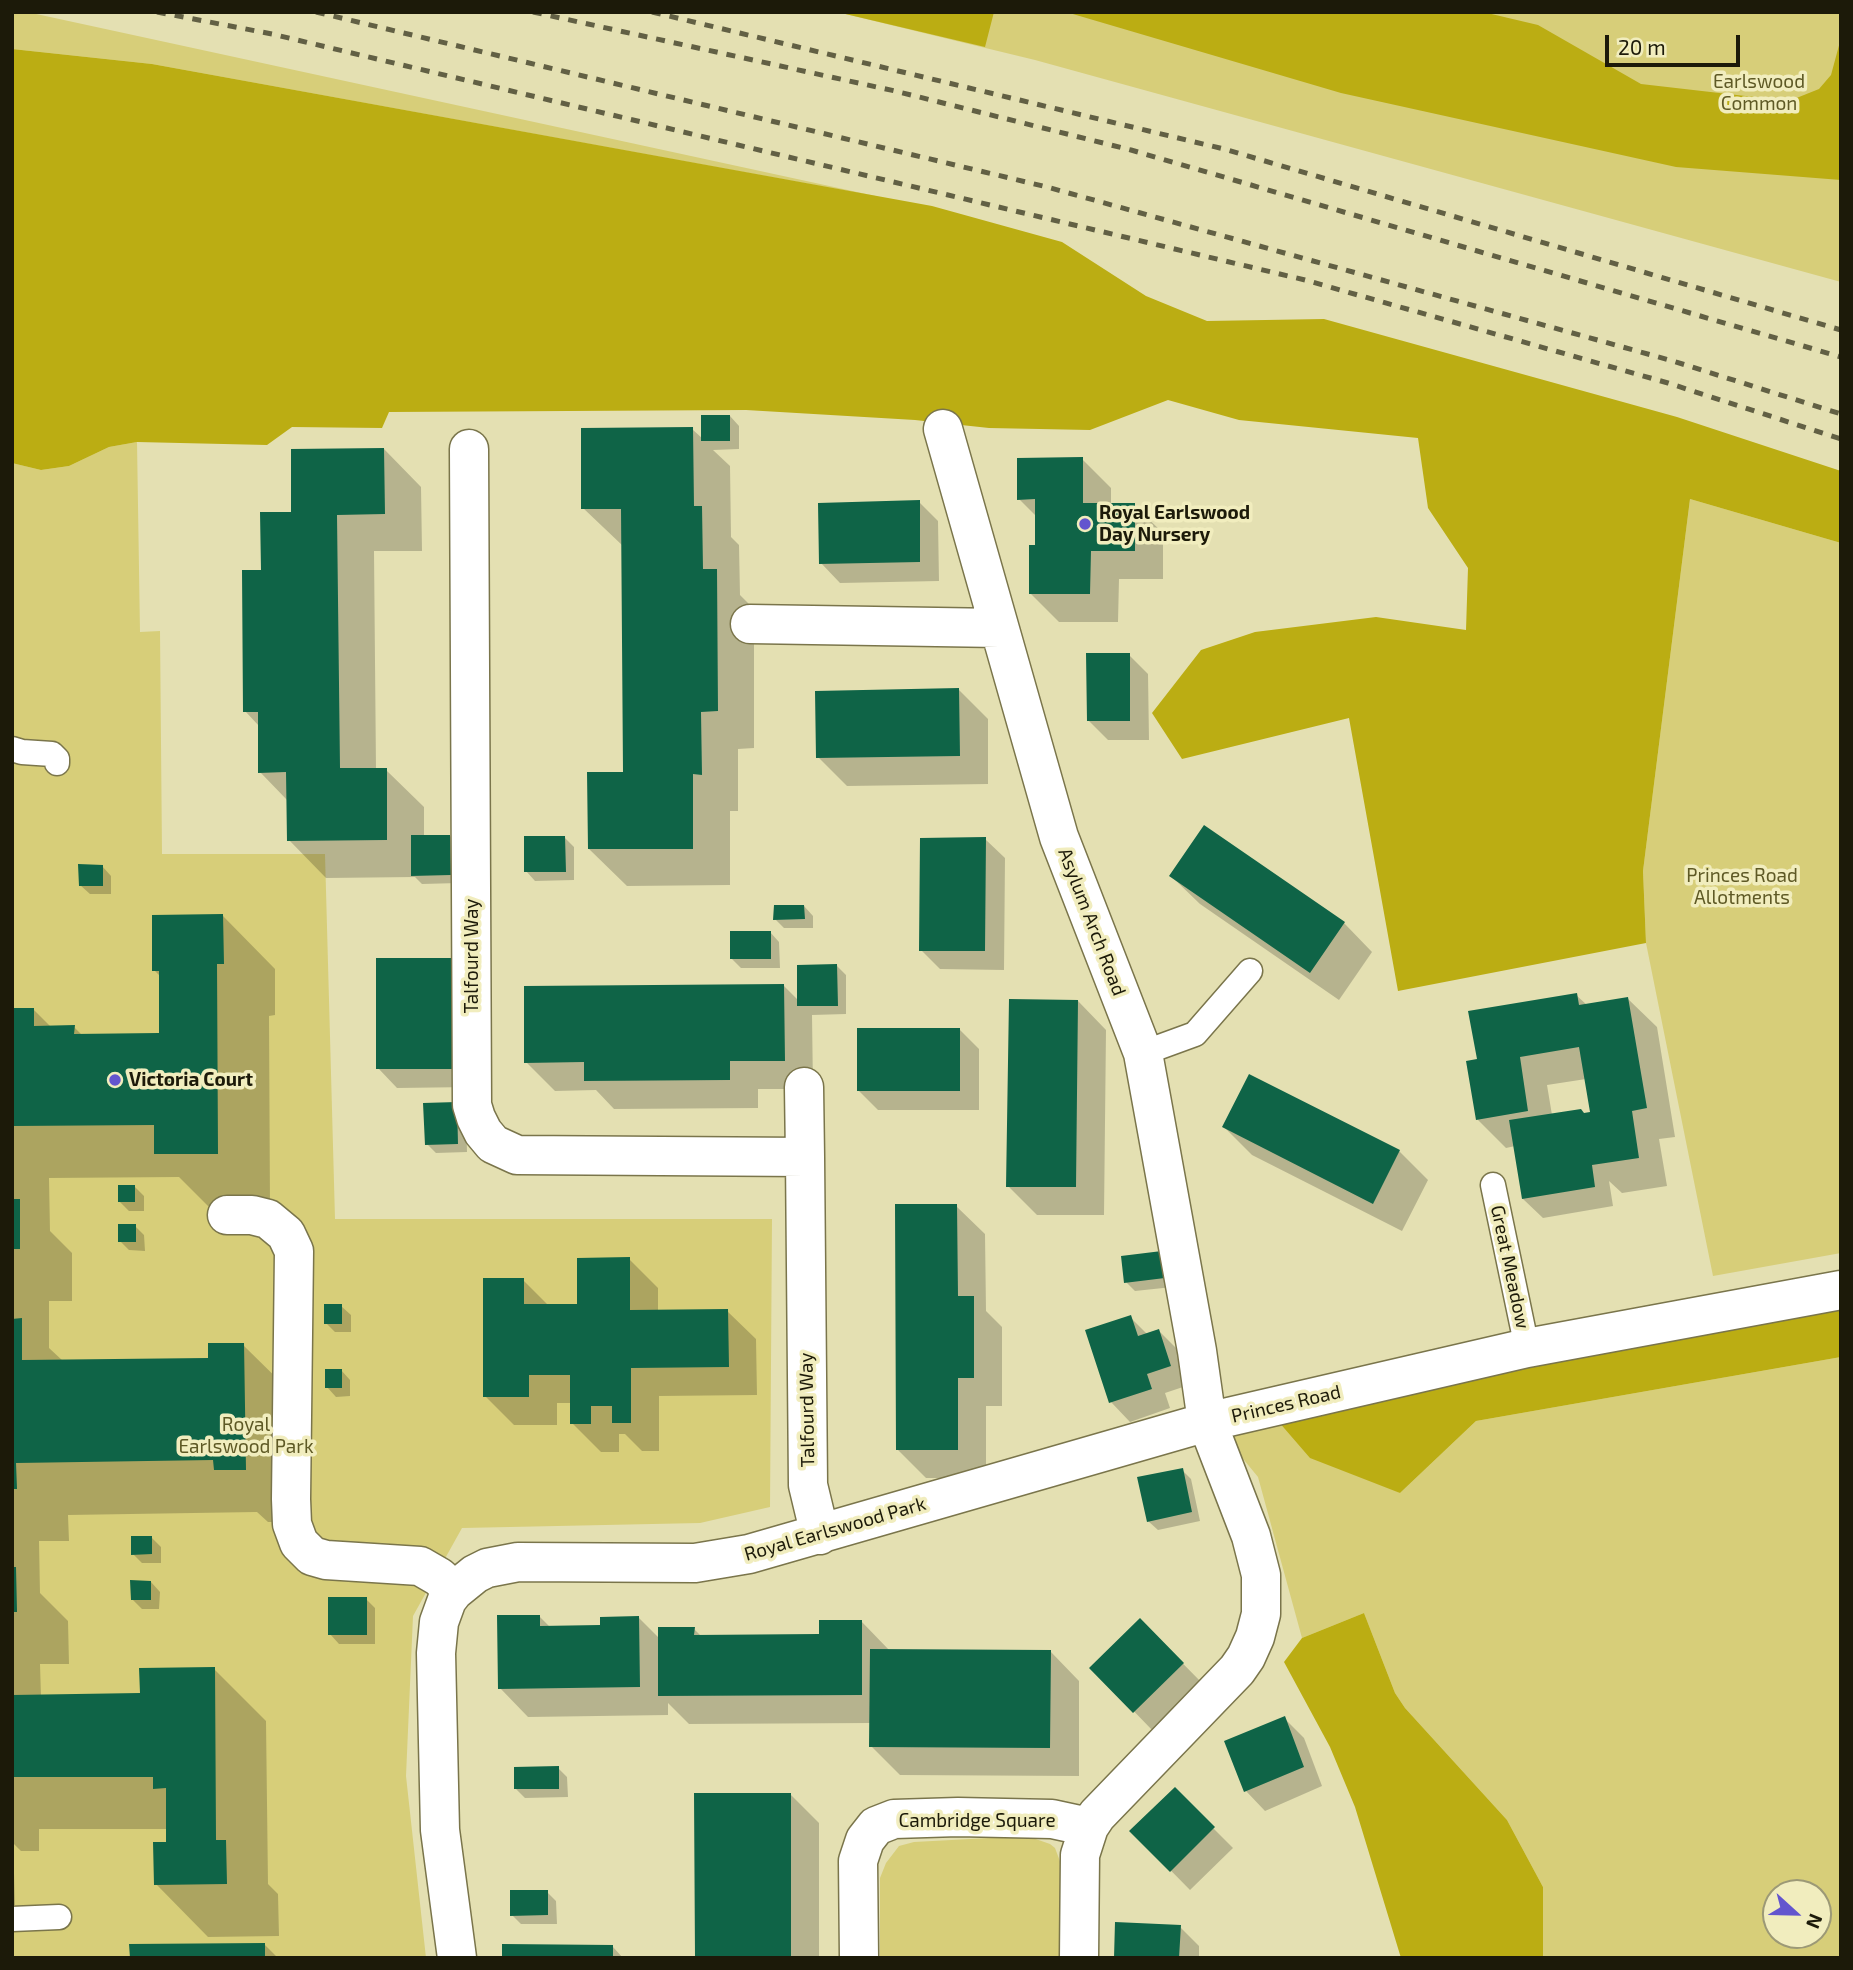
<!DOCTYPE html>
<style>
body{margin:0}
#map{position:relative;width:1853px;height:1970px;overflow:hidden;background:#e4e0b2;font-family:"Exo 2",sans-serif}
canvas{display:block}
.frame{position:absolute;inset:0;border:14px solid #1c1a09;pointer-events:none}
.north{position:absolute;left:1762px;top:1879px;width:70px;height:70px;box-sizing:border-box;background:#f1edbe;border:2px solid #9c9976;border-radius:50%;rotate:112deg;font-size:19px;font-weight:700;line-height:28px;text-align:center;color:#1c1a09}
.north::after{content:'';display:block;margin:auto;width:24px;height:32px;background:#6355ce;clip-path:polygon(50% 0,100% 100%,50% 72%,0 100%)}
.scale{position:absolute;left:1605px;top:35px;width:135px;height:32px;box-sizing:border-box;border:4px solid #1c1a09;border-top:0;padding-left:9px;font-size:21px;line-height:24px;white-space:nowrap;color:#1c1a09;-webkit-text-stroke:5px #f1edbe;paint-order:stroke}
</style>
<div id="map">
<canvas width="1853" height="1970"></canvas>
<div class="frame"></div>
<div class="north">N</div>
<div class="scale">20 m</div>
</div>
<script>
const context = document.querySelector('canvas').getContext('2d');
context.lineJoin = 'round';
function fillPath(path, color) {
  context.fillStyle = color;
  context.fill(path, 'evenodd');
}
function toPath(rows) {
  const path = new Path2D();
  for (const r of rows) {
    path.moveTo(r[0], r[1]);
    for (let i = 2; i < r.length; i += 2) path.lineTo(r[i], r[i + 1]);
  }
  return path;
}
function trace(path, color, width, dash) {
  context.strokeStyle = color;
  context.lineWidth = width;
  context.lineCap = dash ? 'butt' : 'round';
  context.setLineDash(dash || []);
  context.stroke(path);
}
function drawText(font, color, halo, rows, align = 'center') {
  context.font = font + ' "Exo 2",sans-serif';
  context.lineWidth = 7;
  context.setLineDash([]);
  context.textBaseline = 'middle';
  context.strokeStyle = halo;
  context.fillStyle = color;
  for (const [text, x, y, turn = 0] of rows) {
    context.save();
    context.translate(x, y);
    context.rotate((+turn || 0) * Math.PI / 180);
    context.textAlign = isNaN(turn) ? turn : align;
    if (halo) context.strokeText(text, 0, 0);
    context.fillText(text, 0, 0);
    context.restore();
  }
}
const green = toPath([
 [12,12,27,12,880,197,152,64,12,49],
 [837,12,1841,12,1841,282,1035,60],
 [137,442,140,632,160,631,162,854,325,854,335,1219,772,1219,770,1507,700,1523,462,1528,413,1616,406,1776,426,1958,12,1958,12,463,41,470,69,466,109,447],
 [1690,499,1841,543,1841,1253,1713,1276,1646,943,1643,871],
 [1841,1357,1841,1958,1543,1958,1543,1887,1507,1820,1405,1708,1395,1693,1364,1613,1302,1638,1258,1477,1226,1438,1278,1421,1400,1493,1476,1421],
 [1776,1893,1818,1893,1818,1935,1776,1935],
 [1027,1836,1050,1844,1055,1848,1061,1864,1059,1958,880,1958,880,1878,886,1863,899,1846,914,1842]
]);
const forest = toPath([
 [837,12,994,12,985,47],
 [1066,12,1483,12,1538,25,1641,84,1789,101,1819,89,1831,75,1841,38,1841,180,1676,167,1341,93],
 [12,49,152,64,932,206,1062,242,1146,296,1207,321,1324,319,1677,417,1841,471,1841,543,1690,499,1643,871,1646,943,1398,991,1349,718,1182,759,1152,713,1201,650,1255,632,1376,617,1466,630,1468,568,1428,508,1418,438,1239,420,1168,400,1090,430,989,428,915,420,746,410,389,412,382,428,292,427,267,445,137,442,109,447,69,466,41,470,16,464,12,463],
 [1841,1308,1841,1357,1476,1421,1400,1493,1310,1458,1278,1421,1541,1361],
 [1364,1613,1395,1693,1405,1708,1507,1820,1543,1887,1543,1958,1401,1958,1355,1807,1330,1747,1284,1662,1302,1638]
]);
const shadow = toPath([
 [730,416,739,426,739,449,713,450,730,466,731,537,739,545,740,595,754,609,754,748,738,749,738,811,730,811,730,885,627,886,589,849,625,773,623,546,583,508,692,429,703,439],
 [384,449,421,487,422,551,374,551,376,770,386,770,424,807,424,837,450,836,459,846,459,883,422,884,415,877,326,878,289,840,288,801,260,772,259,726,245,711,263,571,293,513],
 [1082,459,1111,488,1111,505,1134,505,1163,533,1163,579,1119,579,1118,622,1059,622,1031,594,1037,547,1037,517,1019,499],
 [919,502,938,521,939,581,840,583,821,563],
 [1129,655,1148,674,1149,740,1108,740,1089,721],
 [959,690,988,719,988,784,847,786,818,757],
 [564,837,574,847,574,880,535,881,526,871],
 [985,839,1005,858,1004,970,940,969,921,950],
 [102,866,111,876,111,894,90,894,80,885],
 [1171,876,1344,923,1372,952,1339,1000,1200,904],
 [804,906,813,916,813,928,784,928,775,919],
 [223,916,275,969,275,1015,269,1016,270,1206,208,1206,179,1177,49,1178,50,1231,72,1253,72,1301,49,1301,49,1348,63,1361,209,1360,243,1345,296,1397,298,1522,268,1522,257,1512,68,1515,69,1541,39,1541,40,1593,68,1621,69,1664,40,1664,41,1697,141,1695,214,1669,266,1721,268,1884,278,1894,279,1936,208,1937,156,1884,167,1844,167,1829,39,1829,39,1851,21,1851,12,1842,12,1010,34,1010,51,1027,74,1027,83,1036,161,1035,161,977,154,970],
 [770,932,779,942,780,968,741,968,732,959],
 [378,960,472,1087,397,1088,378,1068],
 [837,966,846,975,846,1014,812,1015,813,1089,758,1089,758,1108,614,1109,596,1090,555,1091,526,1062,784,986,799,1001],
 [1576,995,1587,1005,1628,999,1657,1027,1675,1137,1659,1139,1667,1186,1622,1193,1609,1181,1613,1206,1543,1218,1523,1199,1515,1146,1506,1148,1477,1119,1479,1060],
 [1586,1079,1592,1114,1552,1115,1547,1085],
 [1078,1001,1106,1030,1104,1215,1037,1215,1008,1186],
 [959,1029,979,1049,979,1110,878,1110,859,1091],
 [466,1113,467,1152,436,1153,427,1144],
 [1224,1127,1399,1151,1428,1180,1402,1231,1252,1155],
 [134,1186,144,1196,144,1211,129,1211,119,1201],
 [956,1206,985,1234,986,1311,1002,1327,1002,1406,986,1406,986,1478,926,1478,897,1449],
 [135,1226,144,1235,145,1251,129,1250,120,1241],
 [1123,1257,1182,1286,1135,1291,1126,1282],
 [629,1259,658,1288,658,1311,727,1311,756,1339,757,1395,659,1396,659,1451,642,1451,625,1434,619,1434,619,1452,601,1452,572,1423,572,1403,557,1403,557,1425,514,1425,485,1396,523,1280,549,1306,579,1306],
 [341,1306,351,1315,351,1332,335,1332,326,1323],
 [1130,1317,1148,1335,1159,1331,1178,1350,1189,1385,1165,1393,1170,1408,1130,1422,1111,1402],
 [341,1370,350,1380,350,1396,336,1397,327,1387],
 [1182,1470,1191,1479,1200,1521,1158,1530,1148,1521],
 [152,1538,161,1547,161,1563,142,1563,133,1554],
 [151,1582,160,1592,159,1609,142,1609,132,1599],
 [366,1599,375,1608,375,1644,339,1644,330,1634],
 [539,1616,551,1628,602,1627,639,1618,660,1639,694,1629,702,1637,821,1635,861,1621,890,1651,1051,1652,1079,1681,1079,1776,900,1775,871,1746,871,1723,689,1724,668,1703,668,1715,528,1717,500,1688],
 [1140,1620,1202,1683,1153,1731,1092,1668],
 [1285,1719,1304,1738,1322,1786,1265,1811,1246,1791,1226,1742],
 [558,1768,567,1777,568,1797,525,1798,516,1789],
 [1175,1790,1233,1848,1190,1890,1132,1831],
 [790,1794,819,1823,819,1958,696,1958],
 [12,1871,14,1873,15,1905,12,1905],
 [547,1892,556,1901,557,1924,521,1924,512,1915],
 [1180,1927,1199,1946,1199,1958,1116,1958],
 [264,1944,278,1958,132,1958],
 [613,1947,623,1958,503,1958]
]);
const building = toPath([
 [701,415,730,415,730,441,701,441],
 [693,427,694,506,702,506,703,569,717,569,718,711,701,712,702,775,693,774,693,849,588,849,587,772,623,772,621,509,581,509,581,428],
 [384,448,385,514,337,515,340,768,387,768,387,840,287,841,286,772,258,773,258,712,243,712,242,570,261,570,260,512,291,512,291,449],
 [1083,457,1083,503,1135,503,1135,551,1091,551,1090,594,1029,594,1029,545,1035,545,1035,499,1017,500,1017,458],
 [920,500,920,562,819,564,818,503],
 [1086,653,1130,653,1130,721,1087,721],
 [959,688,960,756,816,758,815,691],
 [1204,825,1345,922,1310,973,1169,876],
 [411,835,450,835,451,875,411,876],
 [524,836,565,836,566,872,524,872],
 [986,837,985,951,919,951,920,838],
 [78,864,103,865,103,886,79,886],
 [774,905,804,905,805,919,773,920],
 [223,914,224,964,217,964,218,1154,154,1154,154,1125,12,1126,12,1008,34,1008,34,1026,75,1025,74,1034,159,1033,159,971,152,971,152,915],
 [730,931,771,931,771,959,730,959],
 [376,958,453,958,453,1069,376,1069],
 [837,964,838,1006,797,1006,797,965],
 [784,984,785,1061,730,1061,730,1080,584,1081,584,1062,524,1063,524,986],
 [1577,993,1579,1005,1628,997,1647,1108,1632,1111,1639,1158,1592,1165,1595,1187,1522,1199,1509,1120,1581,1109,1584,1113,1590,1112,1579,1047,1520,1057,1528,1111,1476,1120,1466,1061,1477,1059,1468,1011],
 [1009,999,1078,1000,1076,1187,1006,1187],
 [857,1028,960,1028,960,1091,857,1091],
 [1249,1074,1400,1150,1373,1204,1222,1127],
 [457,1102,458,1144,425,1145,423,1103],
 [118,1185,135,1185,135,1202,118,1202],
 [12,1199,20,1199,20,1249,12,1249],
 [895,1204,957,1204,958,1296,974,1296,974,1378,958,1378,958,1450,896,1450],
 [118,1224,136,1224,136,1242,118,1242],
 [1170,1250,1173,1277,1124,1283,1121,1256],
 [630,1257,630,1310,728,1309,729,1367,631,1368,631,1423,612,1423,612,1406,591,1406,591,1424,570,1424,570,1375,529,1375,529,1397,483,1397,483,1278,524,1278,524,1304,577,1304,577,1258],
 [324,1304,342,1304,342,1324,324,1324],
 [1131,1315,1138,1336,1159,1329,1171,1366,1147,1374,1152,1389,1109,1403,1085,1330],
 [22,1318,22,1360,208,1358,208,1343,244,1343,246,1470,214,1470,213,1460,16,1463,17,1489,12,1489,12,1319],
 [325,1369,342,1369,342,1388,325,1388],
 [1183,1468,1192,1512,1147,1522,1137,1477],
 [131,1536,152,1536,152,1554,131,1555],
 [12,1567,16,1567,17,1612,12,1612],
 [130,1580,151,1581,151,1600,131,1600],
 [328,1597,367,1597,367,1635,328,1635],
 [497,1615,540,1615,540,1626,600,1625,600,1617,639,1616,640,1687,498,1689],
 [1140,1618,1184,1663,1133,1713,1089,1668],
 [819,1620,862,1620,862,1695,658,1696,658,1627,695,1627,694,1635,819,1634],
 [870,1649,1051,1650,1050,1748,869,1747],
 [215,1667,216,1840,226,1840,227,1884,154,1885,153,1842,166,1842,166,1788,153,1789,153,1777,12,1777,12,1695,140,1693,139,1668],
 [1285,1716,1304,1767,1244,1792,1224,1741],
 [559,1766,559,1789,514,1789,514,1767],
 [1175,1787,1215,1827,1170,1872,1129,1831],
 [694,1793,791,1793,791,1958,695,1958],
 [510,1890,548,1890,548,1915,510,1916],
 [1115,1922,1181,1925,1179,1958,1114,1958],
 [265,1943,265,1958,130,1958,129,1944],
 [502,1944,613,1945,613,1958,502,1958]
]);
const service = toPath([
 [12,749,22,752,52,754,57,759,57,763],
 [1143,1053,1195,1034,1250,971],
 [1493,1185,1527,1348],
 [12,1919,59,1917]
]);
const minor = toPath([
 [943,429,1059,837,1143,1053,1197,1351,1207,1422,1251,1536,1261,1575,1261,1614,1255,1637,1246,1657,1237,1670,1097,1815,1089,1827,1080,1855,1079,1958],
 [469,449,472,1105,476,1118,483,1132,493,1144,517,1155,805,1157,808,1485,820,1535],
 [750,624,999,628],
 [804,1087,805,1157],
 [227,1215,252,1215,268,1219,286,1234,294,1251,291,1499,292,1524,299,1543,312,1556,326,1560,420,1566,439,1577,454,1591],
 [457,1958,440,1830,436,1653,439,1622,447,1600,454,1591,475,1574,487,1568,518,1562,695,1563,749,1554,1207,1422,1527,1348,1841,1290],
 [859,1958,858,1861,865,1840,876,1826,894,1819,958,1817,1052,1819,1089,1827]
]);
const rail = toPath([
 [157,12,272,34,1305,280,1668,383,1841,439],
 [316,12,1047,187,1673,361,1841,414],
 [533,12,895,91,1131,150,1841,357],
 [652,12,1224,149,1841,330]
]);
const markers = [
 [1085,524,7,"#6355ce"],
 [115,1080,7,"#6355ce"]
];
const parkNames = [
 ["Earlswood",1759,82],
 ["Common",1759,104],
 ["Princes Road",1742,876],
 ["Allotments",1742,898],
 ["Royal",246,1425],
 ["Earlswood Park",246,1447]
];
const poiNames = [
 ["Royal Earlswood",1099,513],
 ["Day Nursery",1099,535],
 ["Victoria Court",129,1080]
];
const streetNames = [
 ["Asylum Arch Road",1092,922,69],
 ["Talfourd Way",472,956,-90],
 ["Great Meadow",1510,1267,78],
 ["Princes Road",1286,1404,-13],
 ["Talfourd Way",807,1410,-91],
 ["Royal Earlswood Park",835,1529,-16],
 ["Cambridge Square",977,1821]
];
fillPath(green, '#d7ce79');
fillPath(forest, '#bbad13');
fillPath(shadow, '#0003');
fillPath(building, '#0f6447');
trace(service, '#7a754b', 27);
trace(minor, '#7a754b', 41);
trace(service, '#fff', 24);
trace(minor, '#fff', 38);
trace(rail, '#626044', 5, [9, 9]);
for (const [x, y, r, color] of markers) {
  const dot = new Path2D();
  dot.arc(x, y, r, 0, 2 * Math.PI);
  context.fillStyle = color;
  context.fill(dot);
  trace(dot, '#f1edbe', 2.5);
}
drawText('19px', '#5e5925', '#f1edbe', parkNames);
drawText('bold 19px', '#1c1a09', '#f1edbe', poiNames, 'left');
drawText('19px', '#1c1a09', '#f1edbe', streetNames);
</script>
